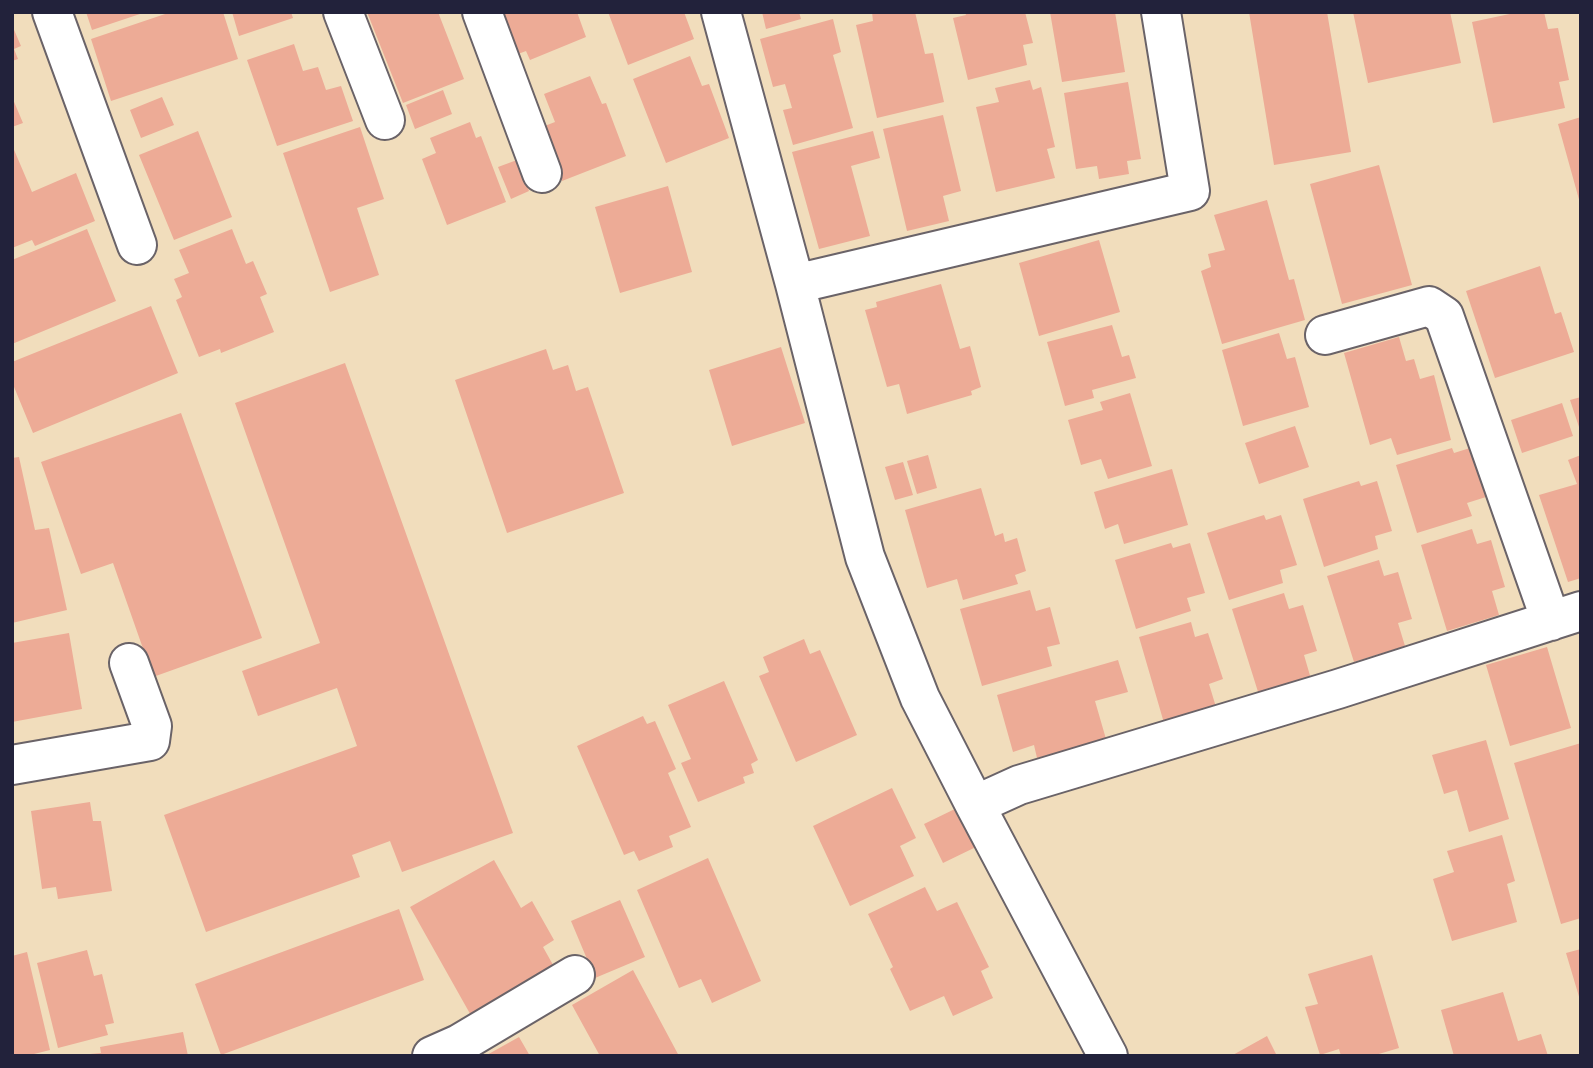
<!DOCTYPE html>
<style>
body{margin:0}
#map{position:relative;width:1593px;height:1068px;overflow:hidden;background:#f1ddbc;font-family:"IM FELL Great Primer",serif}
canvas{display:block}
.frame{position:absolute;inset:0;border:14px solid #22223b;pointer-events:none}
</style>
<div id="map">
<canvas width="1593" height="1068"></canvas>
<div class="frame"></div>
</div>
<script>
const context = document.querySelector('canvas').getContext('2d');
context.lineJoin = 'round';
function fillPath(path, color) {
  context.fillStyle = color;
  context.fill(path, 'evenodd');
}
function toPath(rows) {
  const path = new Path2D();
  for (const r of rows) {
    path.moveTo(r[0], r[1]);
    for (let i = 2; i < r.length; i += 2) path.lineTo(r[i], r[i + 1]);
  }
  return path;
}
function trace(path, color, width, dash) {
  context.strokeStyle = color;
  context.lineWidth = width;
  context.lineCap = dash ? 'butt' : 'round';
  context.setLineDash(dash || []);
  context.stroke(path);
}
const building = toPath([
 [86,12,143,12,143,13,92,30],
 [171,12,223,12,238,59,111,101,91,39],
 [232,12,291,12,293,18,239,36],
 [367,12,438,12,464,79,403,103],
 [502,12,577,12,586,37,530,60,526,51,518,54],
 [608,12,684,12,694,39,628,65],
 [762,12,799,12,801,19,766,29],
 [872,12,915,12,925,54,933,53,944,102,877,118,856,25,873,21],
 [965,12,1025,12,1033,43,1023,45,1027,65,968,80,953,18,966,15],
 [1050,12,1115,12,1125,72,1062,82],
 [1249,12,1327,12,1351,152,1274,165],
 [1353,12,1450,12,1461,63,1368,83],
 [1519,12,1544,12,1548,29,1558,28,1569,80,1559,82,1565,108,1493,123,1472,22],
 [833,19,841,52,833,55,853,128,793,145,783,110,792,108,785,84,773,87,760,39],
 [12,25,21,46,14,49,18,59,12,61],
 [294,44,303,71,318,67,326,90,341,86,353,121,277,146,247,60],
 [690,56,702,86,709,84,729,138,666,163,633,79],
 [590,76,602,104,606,103,626,156,562,181,542,127,555,122,544,94],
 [1030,80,1033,90,1041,87,1055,147,1047,149,1055,178,996,192,976,107,999,102,995,88],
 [1128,82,1141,159,1127,161,1129,174,1099,179,1097,166,1076,169,1064,93],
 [443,90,452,114,415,129,406,105],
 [12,97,23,123,12,127],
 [162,97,174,125,141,138,130,110],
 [943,115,961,191,943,196,949,221,907,231,883,129],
 [1581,117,1581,203,1580,203,1558,124],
 [470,122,476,138,481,136,506,202,447,225,422,159,436,153,430,138],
 [360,127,384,199,357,208,379,275,330,292,283,153],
 [198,131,232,217,174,240,139,155],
 [873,131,880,158,851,166,870,236,819,249,792,152],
 [12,145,32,192,76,173,95,221,35,246,32,240,12,248],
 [517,160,529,191,511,199,498,167],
 [1379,165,1412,285,1342,304,1310,184],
 [668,186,692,272,620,293,595,207],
 [1267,200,1289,280,1294,279,1305,320,1222,344,1201,271,1211,267,1208,254,1225,250,1214,215],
 [87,229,116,301,12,344,12,260],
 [232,229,246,264,253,261,267,294,260,297,274,332,221,353,220,349,199,357,176,300,182,297,174,279,189,273,179,250],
 [1099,240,1120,312,1039,336,1019,263],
 [1540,266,1555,314,1561,312,1574,352,1495,378,1466,291],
 [941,284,960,349,970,346,981,387,971,391,972,395,907,414,899,384,887,387,865,310,877,307,876,302],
 [151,306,178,373,33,433,12,382,12,362],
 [1112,325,1122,357,1129,355,1136,378,1092,390,1094,398,1065,406,1047,342],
 [1279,333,1287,359,1295,357,1309,407,1243,426,1222,350],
 [1399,337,1406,361,1414,359,1420,379,1434,375,1451,440,1397,455,1391,438,1370,445,1344,353],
 [781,347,805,423,732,446,709,370],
 [546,349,553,370,568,365,576,391,588,387,624,493,507,533,455,380],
 [345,363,513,833,402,872,390,841,352,855,360,877,206,932,164,815,357,746,337,688,258,716,242,671,320,643,235,403],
 [1130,393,1152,466,1108,479,1101,459,1081,465,1068,420,1103,410,1100,402],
 [1581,397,1581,430,1580,430,1570,400],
 [1562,403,1573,436,1522,453,1511,420],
 [181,413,262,638,153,677,113,563,81,574,41,462],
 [1295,426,1309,467,1259,484,1245,443],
 [1452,448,1454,453,1470,448,1486,497,1467,503,1472,516,1417,533,1396,465],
 [928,455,937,488,917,494,907,461],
 [1581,455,1581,578,1568,582,1539,495,1577,484,1568,460],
 [19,457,35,530,49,528,67,610,12,623,12,458],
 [903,462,913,495,895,500,885,467],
 [1172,469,1188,525,1124,544,1118,524,1105,529,1094,492],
 [1359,481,1361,486,1377,481,1392,531,1375,536,1378,549,1324,567,1303,499],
 [981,488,995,536,1003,533,1005,542,1017,538,1026,571,1015,575,1018,584,963,600,957,579,927,588,905,510],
 [1264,515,1266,520,1281,515,1297,565,1280,570,1283,583,1229,600,1207,533],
 [1472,529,1477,544,1491,540,1505,587,1492,591,1499,615,1447,631,1421,545],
 [1171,543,1173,548,1190,543,1205,593,1187,598,1191,611,1136,629,1115,560],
 [1379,560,1384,576,1398,572,1412,619,1398,623,1405,646,1354,662,1327,576],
 [1030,590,1036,611,1050,607,1060,644,1047,647,1052,666,982,686,960,609],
 [1284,593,1289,609,1303,605,1317,651,1304,655,1311,679,1259,695,1232,609],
 [1191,622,1195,637,1208,633,1223,679,1209,684,1216,707,1164,723,1139,637],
 [69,633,82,709,12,722,12,643],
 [804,639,810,654,820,650,857,735,796,762,759,676,769,672,763,657],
 [1547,647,1571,728,1510,746,1486,665],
 [1118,660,1128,692,1095,701,1106,739,1037,758,1034,745,1013,752,997,695],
 [724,681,758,760,751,764,754,773,743,777,745,783,698,802,681,763,691,759,668,705],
 [643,716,647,724,655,721,676,769,668,773,691,827,669,836,673,847,639,861,634,851,624,855,577,746],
 [1486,740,1509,819,1469,832,1457,790,1444,794,1432,755],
 [1581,743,1581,918,1561,924,1514,763],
 [892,788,916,838,900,846,914,876,850,906,813,826],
 [90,802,93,821,101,821,112,891,58,899,56,887,42,889,31,811],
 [959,807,978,846,943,863,924,824],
 [1502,835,1515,881,1507,884,1517,922,1452,941,1433,879,1454,872,1447,851],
 [708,858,761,981,712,1003,701,979,679,988,637,890],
 [494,860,521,908,532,901,554,940,543,947,557,972,473,1019,410,907],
 [925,887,937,911,957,902,989,967,981,971,993,998,953,1016,944,996,910,1011,890,969,893,967,868,914],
 [620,900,645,957,595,978,571,921],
 [399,909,424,980,221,1055,195,984],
 [1581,949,1581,1000,1580,1000,1566,953],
 [87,950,94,976,102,974,114,1023,105,1025,108,1035,58,1048,37,963],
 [27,952,50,1050,26,1056,12,1056,12,956],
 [1372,955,1399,1048,1372,1056,1341,1056,1339,1049,1320,1055,1305,1007,1318,1004,1308,974],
 [633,970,679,1056,600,1056,572,1005],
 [1503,992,1518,1041,1541,1034,1548,1056,1454,1056,1441,1010],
 [183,1032,188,1056,91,1056,90,1054,101,1053,100,1047],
 [1267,1036,1277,1056,1231,1056],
 [519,1037,530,1056,485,1056]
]);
const minor = toPath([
 [52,12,137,245],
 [343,12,385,120],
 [482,12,542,173],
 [721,12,795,284,865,557,920,698,975,805,1108,1056],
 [795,284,1190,191,1161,12],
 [1325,335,1429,306,1444,316,1551,621],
 [12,765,150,741,152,726,129,663],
 [975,805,1019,785,1338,689,1581,611],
 [432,1056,459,1044,575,975]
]);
fillPath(building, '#edab96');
trace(minor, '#6a6368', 42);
trace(minor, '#fff', 38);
</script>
